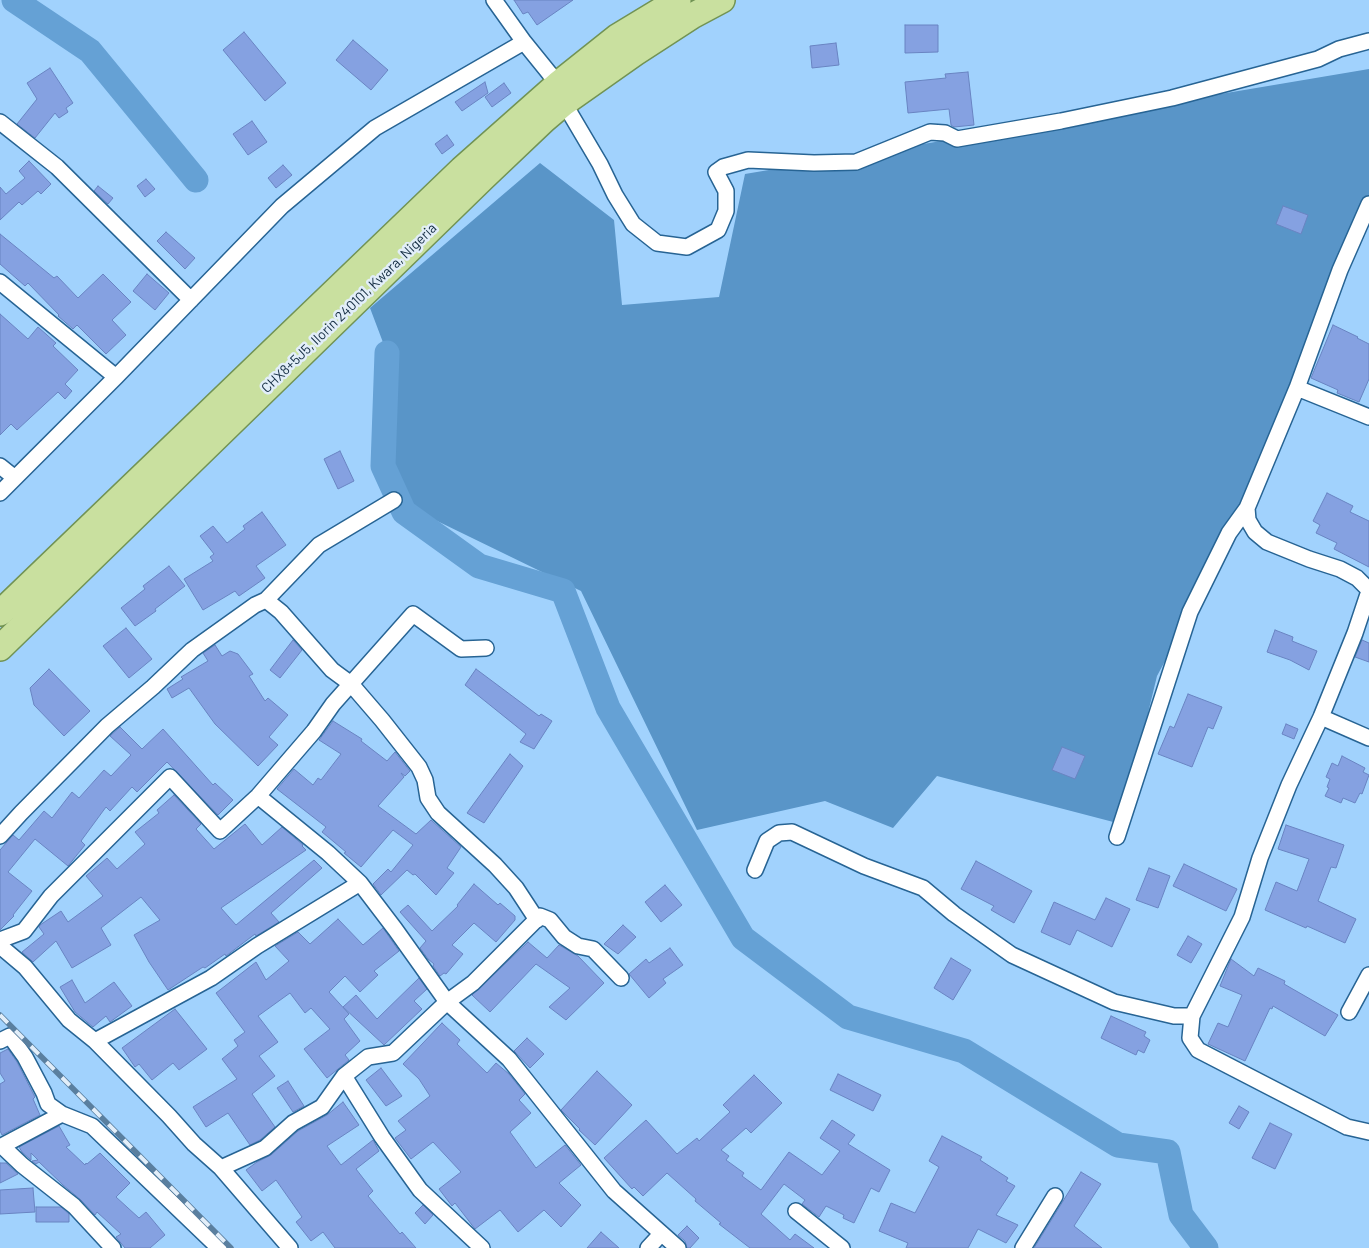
<!DOCTYPE html>
<style>
body{margin:0}
canvas{display:block;background:#a1d2fd}
</style>
<canvas width="1369" height="1248"></canvas>
<script>
const context = document.querySelector('canvas').getContext('2d');
context.lineJoin = 'round';
function fillPath(path, color) {
  context.fillStyle = color;
  context.fill(path, 'evenodd');
}
function toPath(rows) {
  const path = new Path2D();
  for (const r of rows) {
    path.moveTo(r[0], r[1]);
    for (let i = 2; i < r.length; i += 2) path.lineTo(r[i], r[i + 1]);
  }
  return path;
}
function trace(path, color, width, dash) {
  context.strokeStyle = color;
  context.lineWidth = width;
  context.lineCap = dash ? 'butt' : 'round';
  context.setLineDash(dash || []);
  context.stroke(path);
}
function drawText(font, color, halo, rows, align = 'center') {
  context.font = font + ' Barlow,sans-serif';
  context.lineWidth = 5;
  context.setLineDash([]);
  context.textBaseline = 'middle';
  context.strokeStyle = halo;
  context.fillStyle = color;
  for (const [text, x, y, turn = 0] of rows) {
    context.save();
    context.translate(x, y);
    context.rotate((+turn || 0) * Math.PI / 180);
    context.textAlign = isNaN(turn) ? turn : align;
    if (halo) context.strokeText(text, 0, 0);
    context.fillText(text, 0, 0);
    context.restore();
  }
}
const forest = toPath([
 [1369,69,1369,197,1247,508,1157,676,1121,824,937,776,893,828,825,801,697,830,581,591,394,500,387,353,370,308,540,163,614,220,622,305,719,297,745,174]
]);
const river = toPath([
 [14,0,90,51,196,180],
 [387,353,383,466,404,512,479,566,563,591,608,708,743,938,848,1017,964,1051,1118,1145,1168,1152,1181,1215,1206,1248]
]);
const building = toPath([
 [514,0,573,0,537,25,528,12,523,14,514,0],
 [905,25,938,25,938,52,905,53,905,25],
 [244,32,286,83,265,101,223,50,244,32],
 [353,40,388,70,371,90,336,60,353,40],
 [836,43,839,65,812,68,810,46,836,43],
 [50,68,73,103,66,108,68,112,59,118,55,113,35,138,17,124,37,99,27,83,50,68],
 [968,72,974,125,954,127,951,125,949,109,908,113,905,82,946,78,945,74,968,72],
 [485,82,488,93,462,111,455,102,485,82],
 [504,83,511,93,492,107,485,97,504,83],
 [252,121,267,142,248,155,233,134,252,121],
 [447,135,454,145,442,154,435,144,447,135],
 [29,161,51,184,41,194,38,191,22,205,19,202,0,220,0,187,6,194,25,178,19,171,29,161],
 [283,165,292,175,276,188,268,178,283,165],
 [146,179,155,189,145,197,137,186,146,179],
 [98,186,113,198,108,204,94,191,98,186],
 [1283,206,1308,215,1301,234,1276,224,1283,206],
 [166,232,195,258,185,269,157,241,166,232],
 [0,234,54,278,57,276,78,298,103,274,131,302,112,320,126,335,106,354,77,325,73,329,58,316,59,315,28,283,25,286,0,264,0,234],
 [147,274,169,293,155,310,133,291,147,274],
 [0,314,28,339,38,327,56,343,53,346,78,370,65,384,72,391,65,399,58,392,17,430,11,424,0,435,0,314],
 [1333,325,1358,337,1357,338,1369,344,1369,379,1359,402,1337,393,1338,390,1311,378,1333,325],
 [340,451,354,481,338,489,324,459,340,451],
 [1327,493,1353,506,1350,512,1369,521,1369,567,1334,549,1337,543,1316,533,1320,525,1313,521,1327,493],
 [262,512,286,545,256,566,265,578,239,596,235,591,203,610,184,579,213,561,210,557,214,554,200,536,213,526,227,543,245,529,243,526,262,512],
 [169,566,185,586,155,609,156,611,135,626,121,608,145,589,143,586,169,566],
 [126,628,152,659,129,678,103,646,126,628],
 [1275,630,1293,637,1292,641,1317,651,1309,670,1290,660,1267,652,1275,630],
 [293,640,302,650,280,678,270,670,293,640],
 [1362,640,1369,643,1369,662,1355,657,1362,640],
 [215,645,222,656,230,651,238,654,253,674,249,676,265,701,268,698,288,715,269,737,278,745,258,766,215,724,189,688,172,698,167,689,183,679,181,677,208,661,203,653,215,645],
 [49,669,90,711,64,736,34,705,30,688,49,669],
 [476,669,539,716,541,714,552,721,534,749,520,742,526,734,465,685,476,669],
 [1188,694,1222,707,1213,729,1208,727,1192,767,1158,754,1170,726,1174,728,1188,694],
 [333,721,362,739,361,741,387,761,395,752,410,771,405,776,401,773,404,777,378,806,416,834,431,820,461,847,447,868,454,873,436,895,415,874,413,875,407,870,381,895,373,884,388,869,391,872,413,845,393,830,361,867,344,853,346,852,322,832,326,827,277,789,294,769,313,785,318,778,321,780,341,754,319,740,333,721],
 [1286,724,1298,729,1294,739,1282,734,1286,724],
 [120,727,142,749,163,729,213,785,215,783,233,800,218,815,167,762,137,792,132,787,110,811,106,807,81,841,85,845,68,866,35,839,8,872,32,891,13,915,14,916,0,930,0,850,13,835,19,840,44,811,52,818,72,792,79,798,104,770,111,776,131,755,110,736,120,727],
 [1062,747,1085,756,1075,779,1052,770,1062,747],
 [510,754,523,766,484,823,467,813,510,754],
 [1342,756,1365,768,1363,772,1369,775,1362,794,1360,793,1355,803,1343,798,1341,803,1325,796,1329,788,1327,787,1330,779,1326,777,1332,763,1338,766,1342,756],
 [174,795,201,824,196,829,214,849,245,824,262,845,282,827,303,845,302,846,306,850,221,908,236,925,314,860,322,868,271,913,279,922,256,936,255,934,226,956,225,954,205,968,203,967,168,990,149,962,134,935,160,920,141,897,101,928,111,945,72,968,56,941,33,962,22,952,44,934,39,927,40,925,61,911,68,922,103,896,86,876,107,858,117,869,145,844,135,832,159,813,157,810,174,795],
 [1286,825,1344,845,1336,868,1331,867,1318,901,1356,919,1345,943,1307,926,1306,928,1265,910,1276,882,1297,891,1309,859,1278,849,1286,825],
 [976,861,1032,891,1014,923,991,910,994,906,961,889,976,861],
 [1184,864,1237,889,1226,911,1173,886,1184,864],
 [1149,868,1170,876,1158,908,1136,900,1149,868],
 [474,884,498,905,500,903,515,916,515,920,496,942,474,923,452,945,463,954,446,974,444,973,440,976,433,966,434,964,428,959,420,948,426,941,400,912,408,905,432,931,458,906,457,905,474,884],
 [665,885,682,905,661,922,645,902,665,885],
 [1106,898,1130,909,1112,947,1077,930,1070,945,1041,932,1054,902,1095,920,1106,898],
 [338,919,363,945,383,928,399,951,374,971,378,975,360,992,345,976,329,992,349,1014,344,1019,360,1041,345,1055,349,1060,327,1078,304,1049,330,1029,311,1008,305,1013,290,993,258,1016,278,1042,259,1056,275,1076,252,1094,275,1127,260,1140,250,1145,228,1113,206,1127,193,1107,237,1079,222,1059,238,1046,234,1040,245,1032,216,993,256,962,266,980,289,961,275,946,298,932,310,944,338,919],
 [623,925,636,937,618,954,604,944,623,925],
 [1188,936,1202,944,1191,963,1177,955,1188,936],
 [528,942,547,958,559,945,578,956,604,983,566,1020,549,1007,570,988,536,964,490,1012,472,995,528,942],
 [670,948,683,965,663,979,666,983,649,998,629,974,646,959,649,963,670,948],
 [951,958,971,970,953,1000,934,988,951,958],
 [1231,959,1254,976,1258,968,1285,981,1284,984,1338,1015,1325,1036,1273,1006,1272,1009,1270,1008,1245,1061,1208,1044,1218,1023,1228,1027,1242,995,1220,986,1231,959],
 [419,978,427,989,414,1001,422,1009,384,1045,343,1007,356,995,377,1019,419,978],
 [72,980,85,1003,114,982,132,1006,110,1022,106,1016,93,1027,75,1012,60,987,72,980],
 [175,1009,207,1049,179,1070,173,1063,152,1080,139,1064,135,1067,122,1048,175,1009],
 [1111,1016,1146,1032,1144,1036,1150,1040,1144,1053,1138,1050,1136,1055,1101,1038,1111,1016],
 [442,1023,460,1040,457,1044,487,1073,496,1063,509,1074,525,1094,519,1100,531,1113,510,1132,536,1168,565,1145,581,1165,559,1183,581,1205,561,1227,544,1210,518,1232,500,1210,475,1229,455,1203,452,1206,439,1189,461,1172,433,1142,411,1159,395,1138,406,1130,398,1121,430,1096,419,1079,403,1064,442,1023],
 [527,1038,544,1054,530,1068,514,1051,527,1038],
 [8,1049,17,1062,35,1097,33,1099,40,1115,2,1135,0,1131,0,1084,5,1081,0,1073,0,1053,8,1049],
 [381,1068,402,1096,386,1106,366,1080,381,1068],
 [597,1071,632,1105,595,1145,579,1130,580,1129,561,1110,597,1071],
 [838,1074,881,1095,873,1111,830,1090,838,1074],
 [754,1075,782,1103,751,1133,746,1128,721,1150,729,1156,726,1160,744,1173,742,1176,761,1190,789,1152,822,1175,840,1151,820,1138,832,1120,855,1135,848,1144,890,1170,879,1192,871,1188,854,1223,843,1218,844,1215,826,1206,819,1217,802,1204,805,1200,784,1184,761,1214,790,1240,795,1234,814,1248,750,1248,719,1224,721,1223,695,1201,696,1199,667,1173,643,1196,634,1187,632,1189,604,1158,646,1120,677,1154,697,1138,699,1141,730,1112,723,1105,754,1075],
 [288,1081,304,1106,293,1112,277,1088,288,1081],
 [343,1102,359,1125,327,1146,341,1165,373,1140,379,1151,356,1169,373,1191,368,1196,400,1234,402,1232,416,1248,335,1248,323,1232,311,1241,296,1222,302,1217,276,1180,262,1191,246,1170,257,1162,271,1155,298,1131,327,1115,343,1102],
 [1239,1106,1249,1112,1239,1129,1229,1123,1239,1106],
 [1270,1123,1292,1134,1275,1169,1252,1158,1270,1123],
 [59,1126,70,1145,66,1147,85,1165,86,1163,87,1164,100,1153,130,1183,116,1197,139,1218,146,1212,165,1235,150,1248,125,1248,116,1237,121,1234,97,1212,95,1215,81,1200,63,1185,39,1162,36,1164,32,1161,38,1160,31,1153,31,1160,22,1152,19,1147,59,1126],
 [942,1136,982,1157,980,1160,1008,1178,1006,1181,1015,1186,996,1215,1018,1225,1006,1243,978,1229,968,1248,906,1248,908,1243,879,1231,891,1203,915,1213,939,1167,929,1161,942,1136],
 [0,1163,6,1163,18,1174,0,1183,0,1163],
 [1081,1172,1101,1184,1074,1226,1102,1248,1034,1248,1081,1172],
 [33,1188,35,1212,0,1214,0,1190,33,1188],
 [423,1205,433,1215,425,1224,415,1213,423,1205],
 [36,1207,61,1207,69,1214,69,1222,36,1222,36,1207],
 [687,1226,699,1238,690,1248,687,1248,685,1241,678,1235,687,1226],
 [601,1232,619,1248,587,1248,601,1232]
]);
const street = toPath([
 [494,0,524,42],
 [564,103,600,164,615,195,633,224,657,243,687,247,718,230,726,211,726,191,716,172,723,167,748,160,814,163,856,162,930,132,945,133,957,139,1061,121,1172,98,1318,59,1339,49,1369,41],
 [0,122,57,167,191,300],
 [1369,204,1340,270,1297,388,1247,508,1248,520,1255,532,1267,542,1309,559,1340,569,1357,578,1369,590],
 [0,282,116,377],
 [1297,388,1369,417],
 [0,466,15,478],
 [0,493,116,377,282,206,375,128,524,42,558,84],
 [1369,591,1355,633,1321,717,1289,785,1260,858,1242,917,1192,1016,1190,1038,1198,1050,1347,1127,1369,1132],
 [266,600,319,545,394,500],
 [1321,717,1369,738],
 [258,796,328,853,360,883,395,929,447,1002,509,1059,614,1191,678,1248],
 [0,836,21,813,107,726,153,687,192,650,255,605,266,600,281,612,332,670,351,684,382,720,419,767,425,780,428,798,438,813,495,865,516,888,537,920],
 [1117,837,1190,612,1229,533,1247,508],
 [755,870,767,841,779,833,792,832,864,866,923,888,954,914,1012,955,1114,1002,1174,1016,1192,1016],
 [0,940,24,931,51,896,170,777,220,831,258,796,314,731,333,704,413,614,461,649,486,648],
 [0,946,25,967,69,1020,95,1041,169,1116,194,1144,221,1168,265,1148,293,1123,322,1107,344,1076,368,1057,393,1053,447,1002,473,983,540,916,550,920,564,937,578,946,593,949,621,978],
 [1349,1012,1369,975],
 [0,1041,10,1036,25,1057,44,1093,48,1104,62,1114,2,1146,22,1165,74,1206,113,1248],
 [95,1041,211,978,257,946,360,883],
 [344,1076,382,1137,420,1190,482,1248],
 [62,1114,92,1126,219,1248],
 [221,1168,290,1248],
 [796,1211,842,1248],
 [648,1248,661,1234],
 [1023,1248,1055,1196]
]);
const primary = toPath([
 [0,613,462,169,558,84,617,37,678,0],
 [0,648,483,178,544,120,564,103,635,53,692,16,722,0]
]);
const rail = toPath([
 [0,1015,231,1248]
]);
const streetNames = [
 ["CHX8+5J5, Ilorin 240101, Kwara, Nigeria",349,308,-44]
];
fillPath(forest, '#5995c8');
trace(river, '#65a1d5', 25);
fillPath(building, '#85a1e1');
trace(building, '#6984c2', 1);
trace(street, '#276494', 18);
trace(primary, '#719354', 28);
trace(street, '#fff', 15);
trace(primary, '#c9e09f', 25);
trace(rail, '#5a7f9f', 5.5);
trace(rail, '#e2eef9', 4, [11]);
drawText('14px', '#112a3f', '#e2eef9', streetNames);
</script>
